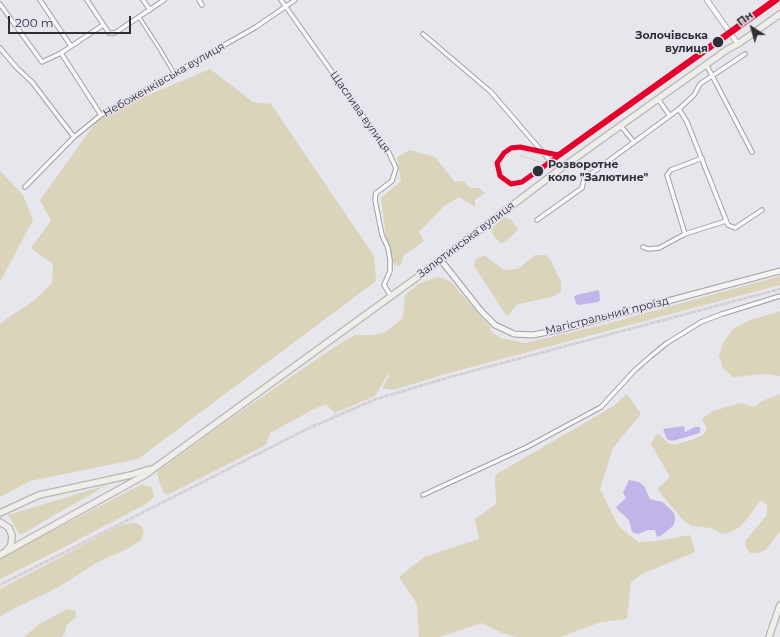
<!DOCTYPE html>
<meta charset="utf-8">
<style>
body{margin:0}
#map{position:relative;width:780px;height:637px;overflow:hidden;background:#e7e6ed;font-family:Montserrat,sans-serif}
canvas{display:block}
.north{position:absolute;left:732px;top:8px;width:40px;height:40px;-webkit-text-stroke:3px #e5e3f0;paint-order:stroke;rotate:323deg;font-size:11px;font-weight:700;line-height:16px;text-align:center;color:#302f34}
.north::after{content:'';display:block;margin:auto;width:14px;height:18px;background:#302f34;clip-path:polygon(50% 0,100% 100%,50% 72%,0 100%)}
.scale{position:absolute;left:8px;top:16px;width:123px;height:18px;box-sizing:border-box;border:2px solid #302f34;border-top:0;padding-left:5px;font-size:12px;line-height:14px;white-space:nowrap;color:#302f34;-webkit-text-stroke:3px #e5e3f0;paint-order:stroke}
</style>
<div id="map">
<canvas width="780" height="637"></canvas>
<div class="north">Пн</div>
<div class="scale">200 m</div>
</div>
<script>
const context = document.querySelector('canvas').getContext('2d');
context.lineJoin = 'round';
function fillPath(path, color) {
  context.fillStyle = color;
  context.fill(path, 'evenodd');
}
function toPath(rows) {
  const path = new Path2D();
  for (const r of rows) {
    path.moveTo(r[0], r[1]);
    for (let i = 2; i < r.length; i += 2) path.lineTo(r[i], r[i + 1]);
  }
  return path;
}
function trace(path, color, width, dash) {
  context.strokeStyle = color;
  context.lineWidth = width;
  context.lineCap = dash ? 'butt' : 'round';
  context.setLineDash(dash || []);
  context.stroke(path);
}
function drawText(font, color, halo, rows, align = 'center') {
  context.font = font + ' Montserrat,sans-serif';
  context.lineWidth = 3;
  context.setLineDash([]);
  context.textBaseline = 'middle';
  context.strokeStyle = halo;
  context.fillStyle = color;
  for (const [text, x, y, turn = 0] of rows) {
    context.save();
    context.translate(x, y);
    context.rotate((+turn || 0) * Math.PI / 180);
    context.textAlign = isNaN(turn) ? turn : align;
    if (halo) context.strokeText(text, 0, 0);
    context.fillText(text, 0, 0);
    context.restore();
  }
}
const green = toPath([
 [210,69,253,102,271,104,374,256,376,281,138,459,30,481,0,497,0,325,2,322,36,299,52,283,53,264,31,248,51,221,40,200,101,115],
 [410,150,435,157,455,182,463,181,471,188,479,188,485,193,475,200,475,207,459,197,443,207,419,232,424,241,404,255,400,266,394,264,388,255,381,198,401,181,397,157],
 [0,171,23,195,33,220,0,282],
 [505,217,512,220,518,230,506,241,501,243,495,238,492,232,493,227],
 [484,255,504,270,518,269,535,255,546,255,551,261,561,282,561,292,554,296,516,305,509,315,506,315,474,266,476,259],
 [780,276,780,285,449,373,393,390,382,388,391,373,387,376,375,396,335,413,326,404,314,409,270,433,266,445,169,494,165,494,159,482,157,472,224,423,333,348,355,335,372,335,384,333,403,318,405,295,418,284,431,279,438,277,450,281,491,328,489,329,500,338,525,343,602,325],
 [780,311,780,376,766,374,733,377,723,368,719,356,723,343,734,328,748,321],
 [627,394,641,414,613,448,600,489,619,527,638,542,657,541,690,535,695,552,642,574,631,582,627,619,601,622,560,637,516,637,502,633,482,623,439,637,419,637,417,604,399,577,424,557,479,539,475,519,496,504,495,475,612,407],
 [780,394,780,531,766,550,757,553,750,553,746,548,745,541,767,515,767,505,760,500,749,517,738,528,729,533,721,534,711,528,692,526,684,521,660,493,658,488,670,477,651,444,655,436,659,434,668,443,675,445,694,439,703,435,707,429,702,419,713,411,741,403,754,407,762,401],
 [142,484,151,487,154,494,153,498,146,504,55,552,0,579,0,558],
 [107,485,20,535,8,515],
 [129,523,136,523,142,526,144,533,141,540,129,548,96,563,59,587,11,610,0,617,0,589,117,527],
 [67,609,75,610,76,617,66,626,65,633,62,637,24,637,38,625]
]);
const water = toPath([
 [599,290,600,300,598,302,578,305,576,303,574,297,576,295],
 [684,426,685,432,695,427,700,427,700,433,672,441,667,439,663,429],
 [629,480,639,482,644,486,650,499,663,502,674,513,675,520,673,526,662,535,657,537,655,530,648,530,638,534,632,532,629,520,618,510,616,507,626,498,623,493]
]);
const pedestrian = toPath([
 [139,17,159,48,174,73]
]);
const minor = toPath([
 [40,0,71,46],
 [87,0,109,33,115,33,164,0],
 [143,0,150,10],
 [199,0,202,5],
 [281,0,388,151,396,168,392,181,376,193,375,200,382,235,388,248,390,260,390,271,384,285,391,296],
 [0,4,42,62,61,53,103,25],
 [423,34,491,92,551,162,560,169],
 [0,48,17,68,32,82,74,137],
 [61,53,101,115],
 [706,64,752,152],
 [658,99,670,116],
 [679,109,687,122,728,225,735,228,762,210],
 [620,125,634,142],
 [25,187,74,137,101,115,256,27,295,0],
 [537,220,582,188,584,179,679,109,694,95,700,84,745,54],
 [685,234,667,175,671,170,702,158],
 [643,247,648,249,659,248,685,234,726,221],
 [423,495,527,447,601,407,635,370,651,356,667,343,701,322,722,314,780,296]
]);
const tertiary = toPath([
 [707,0,738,44]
]);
const secondary = toPath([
 [440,259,481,311,495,325,514,334,533,335,563,329,780,271]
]);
const primary = toPath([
 [0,513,39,495,131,475,150,469],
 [0,522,9,528,12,536,11,545,6,551],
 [0,555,145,475,423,273,560,169,728,49,738,44,780,14],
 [769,637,780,605]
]);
const tram = toPath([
 [519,155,540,162,548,161],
 [549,164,542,165,517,182,507,179,502,173,500,167,503,159,512,151,519,150,546,156,553,155]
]);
const rail = toPath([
 [0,585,307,429,376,399,450,377,780,289]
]);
const tram1 = toPath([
 [774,0,558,155,520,147,511,148,504,153,497,163,500,176,511,184,522,182,777,0]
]);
const markers = [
 [718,42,6,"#302f34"],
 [538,171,6,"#302f34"]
];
const stopNames = [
 ["Золочівська",708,36],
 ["вулиця",708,49],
 ["Розворотне",548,165,"left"],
 ["коло \"Залютине\"",548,178,"left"]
];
const streetNames = [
 ["Небоженківська вулиця",164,80,-30],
 ["Щаслива вулиця",360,112,55],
 ["Залютинська вулиця",466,240,-37],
 ["Магістральний проїзд",607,316,-14]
];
fillPath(green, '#dad4ba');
fillPath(water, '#c1b4e9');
trace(pedestrian, '#a09fa4', 4.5);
trace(minor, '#a09fa4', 5.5);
trace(tertiary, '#a09fa4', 6);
trace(secondary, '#a09fa4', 7);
trace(primary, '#b8b6b0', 8);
trace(pedestrian, '#fbfbfc', 2.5);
trace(minor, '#fbfbfc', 3.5);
trace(tertiary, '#fbfbfc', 4.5);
trace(secondary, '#f5f4f3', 5);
trace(primary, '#efeeea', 5.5);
trace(tram, '#ceced0', 1);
trace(rail, '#ceced0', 2.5);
trace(rail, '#e5e3f0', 1, [3]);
trace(tram1, '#e4002b', 5);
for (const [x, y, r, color] of markers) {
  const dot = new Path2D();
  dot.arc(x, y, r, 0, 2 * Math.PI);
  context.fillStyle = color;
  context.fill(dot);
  trace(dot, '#e5e3f0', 1.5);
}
drawText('bold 11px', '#302f34', '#e5e3f0', stopNames, 'right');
drawText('11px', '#302f34', '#e5e3f0', streetNames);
</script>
